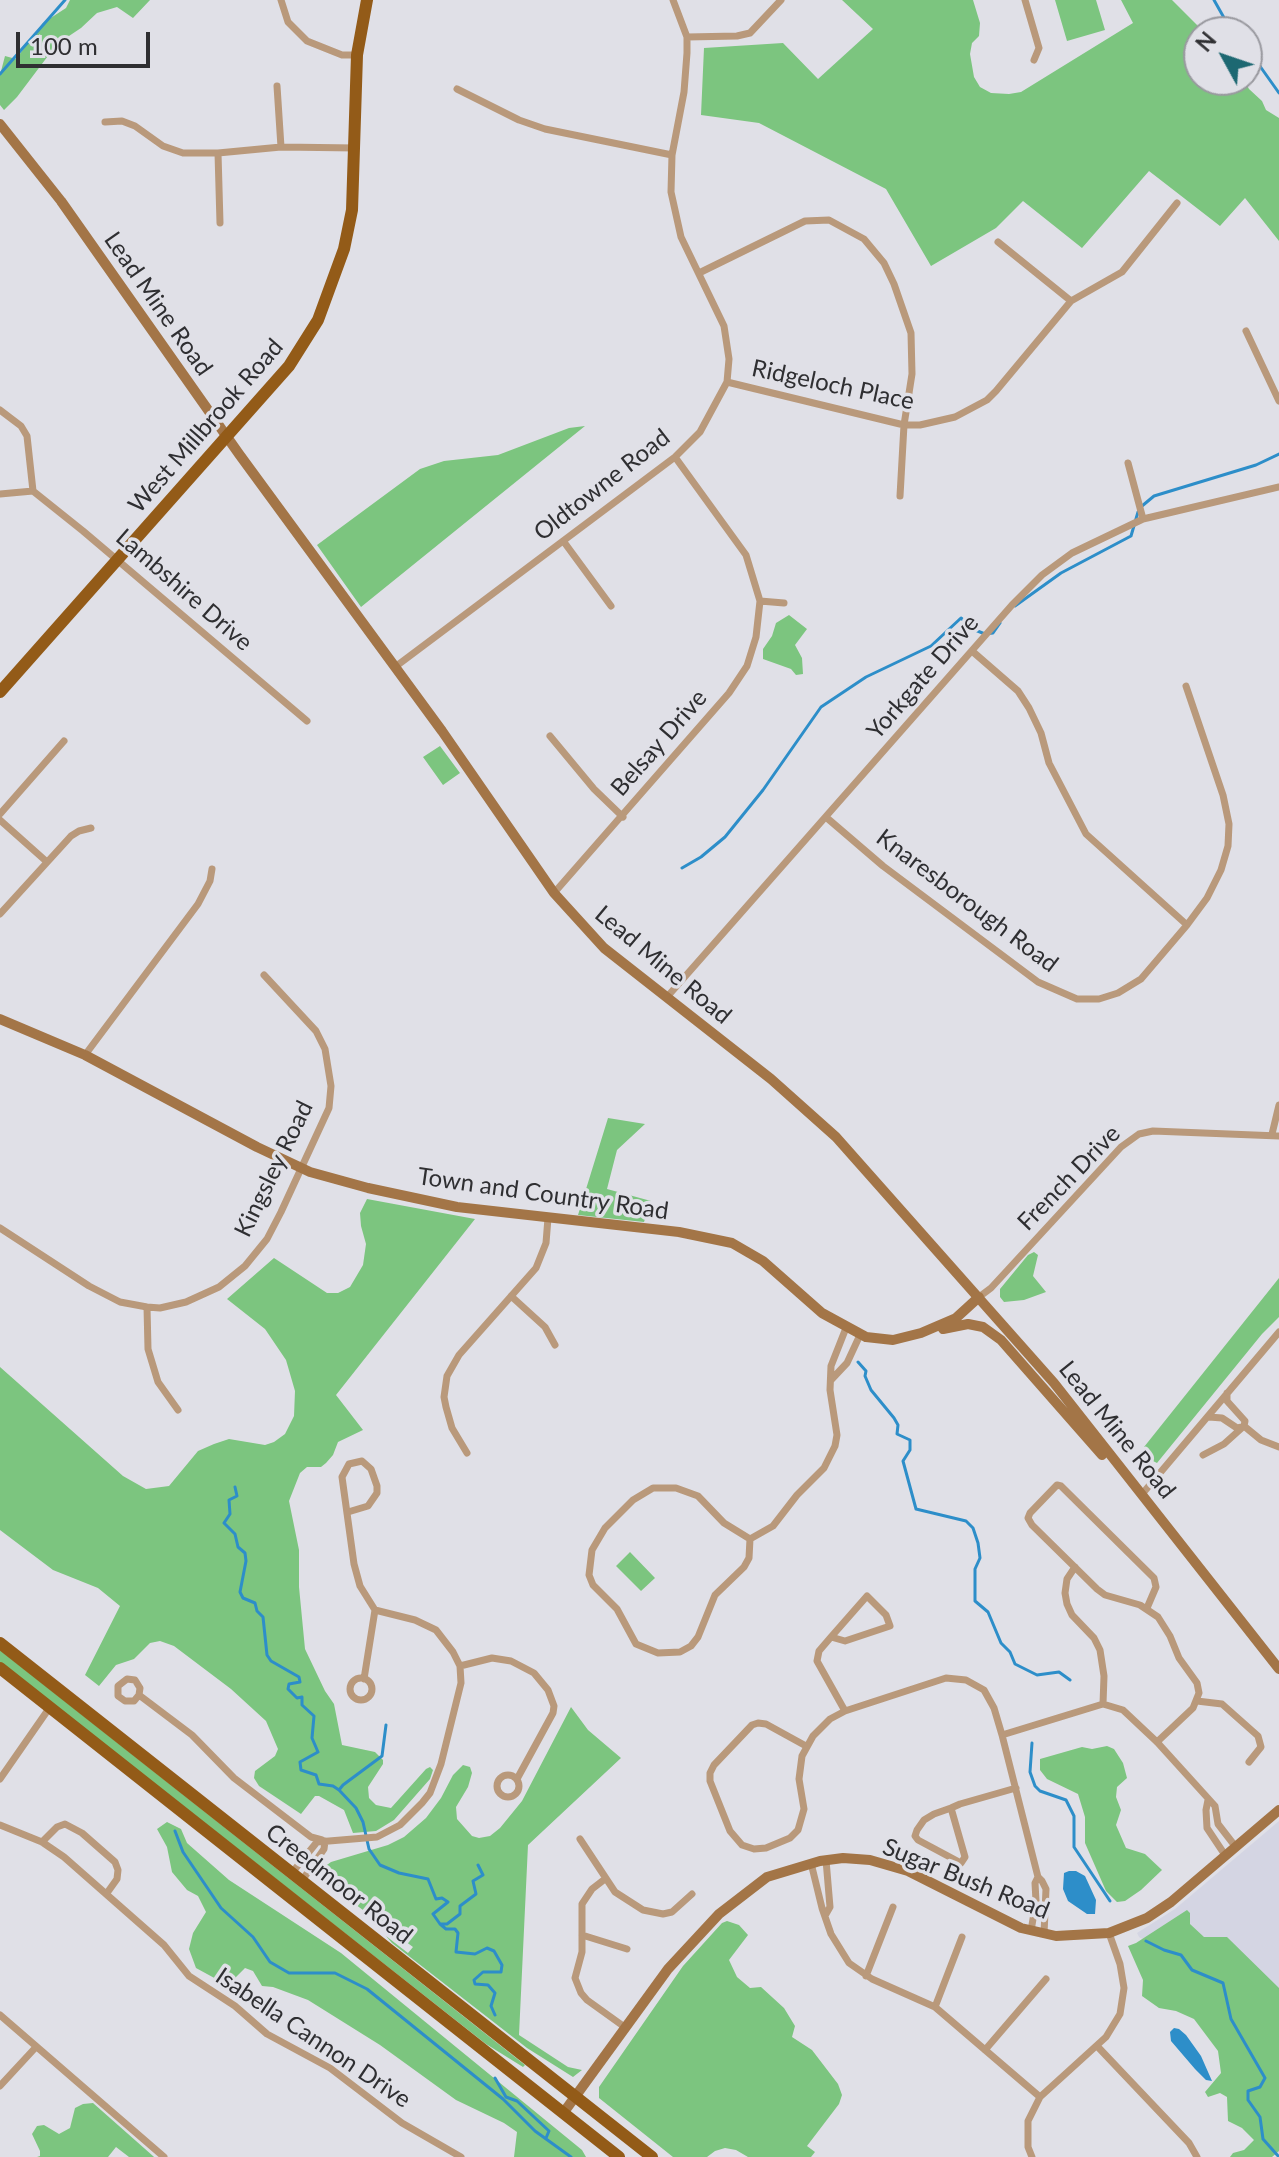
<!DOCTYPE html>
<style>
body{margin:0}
#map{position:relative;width:1279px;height:2157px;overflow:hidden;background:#e0e0e7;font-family:Lato,sans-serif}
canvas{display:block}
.north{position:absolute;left:1183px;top:16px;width:80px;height:80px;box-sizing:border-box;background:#e0e0e7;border:2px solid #99999f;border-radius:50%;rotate:310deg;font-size:22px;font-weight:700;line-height:32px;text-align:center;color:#2f2f32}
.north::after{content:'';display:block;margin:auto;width:28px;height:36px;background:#1d6872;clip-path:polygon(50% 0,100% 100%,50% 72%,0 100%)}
.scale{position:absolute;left:16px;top:32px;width:134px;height:36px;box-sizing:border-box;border:4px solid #2f2f32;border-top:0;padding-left:10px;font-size:24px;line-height:28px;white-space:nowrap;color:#2f2f32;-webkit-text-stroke:6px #e0e0e7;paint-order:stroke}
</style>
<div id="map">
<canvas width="1279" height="2157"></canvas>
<div class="north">N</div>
<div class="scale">100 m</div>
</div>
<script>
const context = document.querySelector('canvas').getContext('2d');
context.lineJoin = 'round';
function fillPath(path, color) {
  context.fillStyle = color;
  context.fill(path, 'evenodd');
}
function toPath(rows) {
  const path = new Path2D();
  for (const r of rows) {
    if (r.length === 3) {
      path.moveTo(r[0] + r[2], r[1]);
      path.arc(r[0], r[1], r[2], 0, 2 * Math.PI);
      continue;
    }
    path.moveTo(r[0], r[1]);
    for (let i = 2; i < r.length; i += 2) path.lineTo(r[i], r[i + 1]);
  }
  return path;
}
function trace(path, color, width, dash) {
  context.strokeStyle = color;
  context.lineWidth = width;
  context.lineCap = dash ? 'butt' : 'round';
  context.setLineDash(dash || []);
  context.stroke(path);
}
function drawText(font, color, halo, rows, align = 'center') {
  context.font = font + ' Lato,sans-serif';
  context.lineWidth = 7;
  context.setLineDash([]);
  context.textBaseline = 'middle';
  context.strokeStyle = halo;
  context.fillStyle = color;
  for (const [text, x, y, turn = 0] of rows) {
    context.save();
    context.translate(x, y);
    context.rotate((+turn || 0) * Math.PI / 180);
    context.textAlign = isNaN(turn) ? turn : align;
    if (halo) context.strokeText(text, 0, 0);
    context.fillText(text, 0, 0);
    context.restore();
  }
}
const built = toPath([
 [1279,1821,1279,2157,1247,2094,1155,1946,1139,1937,1137,1933,1175,1909]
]);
const green = toPath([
 [70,0,150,0,133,18,117,7,97,13,81,28,57,44,17,97,4,110,0,105,0,75,5,56,16,59,43,23,66,8],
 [842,0,973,0,980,23,979,36,972,43,970,54,974,77,980,87,991,93,1009,94,1021,92,1133,23,1121,0,1172,0,1204,32,1199,32,1199,80,1244,80,1249,89,1262,101,1266,110,1279,118,1279,241,1245,198,1220,226,1149,171,1082,248,1023,201,996,228,931,266,886,189,759,123,701,115,704,48,783,43,818,79,873,29],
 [1055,0,1096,0,1105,30,1067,41],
 [585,426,361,607,317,545,420,469,444,461,498,455,569,428],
 [789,615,807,629,795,645,802,658,803,674,796,675,791,669,763,659,763,649,772,636,776,623],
 [440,746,460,773,443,785,423,757],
 [608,1118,645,1124,617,1150,607,1189,651,1201,644,1222,578,1215],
 [367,1199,475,1219,336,1395,363,1430,338,1442,333,1455,326,1463,321,1467,307,1467,300,1473,289,1501,299,1550,299,1587,305,1649,325,1691,334,1704,342,1745,375,1752,383,1760,383,1764,368,1787,369,1798,376,1805,391,1808,426,1769,430,1767,433,1770,430,1779,394,1820,376,1831,353,1833,344,1810,319,1796,315,1796,301,1814,259,1786,254,1778,255,1771,275,1756,278,1749,266,1721,231,1689,174,1646,160,1641,150,1643,134,1659,116,1665,99,1686,85,1675,120,1606,98,1588,53,1570,0,1530,0,1367,123,1476,146,1489,169,1486,198,1451,214,1444,229,1439,265,1445,274,1442,285,1434,294,1416,295,1391,286,1360,265,1329,227,1299,274,1258,327,1293,338,1293,350,1287,363,1265,366,1244,361,1226,360,1213],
 [1034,1252,1038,1255,1033,1276,1046,1292,1024,1300,1004,1302,1000,1297,1000,1289,1028,1255],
 [1279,1278,1279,1317,1262,1334,1157,1463,1145,1457,1144,1447],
 [630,1552,655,1578,641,1591,616,1566],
 [0,1650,525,2065,523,2067,486,2044,0,1662],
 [571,1707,588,1730,621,1758,528,1845,519,2035,568,2067,582,2070,573,2077,527,2048,392,1943,386,1936,408,1953,413,1947,321,1879,319,1875,320,1870,331,1862,388,1845,404,1837,426,1818,441,1798,453,1775,463,1765,470,1767,472,1773,468,1787,456,1807,457,1819,472,1836,479,1838,490,1836,500,1828,522,1801],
 [1107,1746,1114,1749,1123,1763,1127,1778,1117,1787,1116,1797,1121,1810,1116,1825,1126,1848,1145,1854,1162,1870,1141,1890,1125,1901,1117,1902,1106,1891,1085,1843,1085,1817,1078,1794,1047,1779,1040,1770,1040,1759,1082,1747,1092,1749],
 [167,1822,181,1829,187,1843,229,1880,341,1953,582,2150,586,2157,514,2157,517,2132,504,2123,456,2100,380,2045,308,2000,273,1987,262,1986,253,1971,245,1968,233,1980,218,1980,196,1968,189,1949,193,1933,206,1912,198,1896,187,1890,172,1872,167,1847,157,1829],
 [1187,1910,1190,1913,1190,1924,1204,1937,1227,1937,1279,1988,1279,2151,1272,2157,1230,2157,1233,2153,1244,2150,1254,2140,1242,2128,1228,2121,1227,2097,1220,2093,1208,2097,1205,2092,1221,2073,1218,2051,1194,2019,1176,2011,1159,2008,1142,1996,1143,1980,1128,1946,1136,1943],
 [727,1921,739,1925,748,1935,729,1960,737,1977,750,1988,761,1987,784,2008,795,2026,792,2037,812,2050,838,2084,842,2095,839,2104,807,2146,815,2152,811,2157,748,2157,736,2150,725,2148,715,2151,707,2157,673,2157,599,2098,599,2087,683,1966,722,1923],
 [93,2103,153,2156,154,2157,129,2157,116,2147,108,2157,37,2157,40,2156,40,2151,32,2134,37,2126,44,2125,59,2134,70,2128,75,2108,83,2104]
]);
const water = toPath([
 [1069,1871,1076,1871,1085,1876,1096,1900,1095,1914,1087,1914,1068,1901,1063,1889,1064,1873],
 [1174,2028,1179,2029,1186,2035,1201,2056,1212,2081,1206,2080,1195,2069,1171,2041,1170,2032]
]);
const stream = toPath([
 [1214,0,1232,32],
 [1247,52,1257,62,1279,93],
 [0,74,65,0],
 [1142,506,1154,496,1256,465,1279,454],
 [1015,606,1061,573,1131,536,1138,512],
 [682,868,701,857,725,837,763,790,821,707,866,677,931,646,961,618,975,630,985,634,993,633,1000,623],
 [858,1362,866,1371,865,1376,871,1390,894,1418,898,1425,897,1434,910,1440,910,1450,903,1461,916,1509,966,1521,973,1528,978,1543,980,1558,975,1569,975,1601,988,1612,1001,1643,1010,1652,1015,1664,1037,1675,1059,1672,1070,1680],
 [235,1487,237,1496,229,1500,230,1514,224,1523,235,1534,238,1547,245,1553,246,1561,240,1592,243,1598,255,1603,257,1611,263,1617,267,1655,271,1661,299,1677,300,1682,289,1684,288,1689,297,1698,302,1697,302,1705,314,1716,312,1738,318,1752,300,1762,301,1770,316,1775,319,1784,333,1786,339,1790,356,1808,363,1822,369,1849,380,1865,399,1873,428,1879,436,1899,442,1898,448,1902,433,1914,440,1924,446,1929,455,1929,458,1933,456,1952,475,1954,487,1948,494,1951,502,1965,501,1972,483,1972,474,1980,475,1984,488,1985,495,1993,491,2006,495,2015],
 [1032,1743,1030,1772,1035,1786,1040,1791,1066,1800,1074,1816,1074,1847,1110,1901],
 [339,1790,343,1785,382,1756,386,1725],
 [175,1831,183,1852,221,1908,253,1937,270,1962,289,1973,335,1973,367,1989,503,2099,535,2131,571,2157],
 [440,1924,447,1924,460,1914,460,1906,476,1894,473,1881,483,1875,478,1865],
 [1146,1941,1164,1950,1181,1955,1192,1970,1223,1983,1231,2019,1265,2078,1260,2087,1248,2091,1248,2100,1260,2117,1263,2139,1279,2157],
 [495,2078,506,2097,517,2101,549,2131,546,2138]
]);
const street = toPath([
 [281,0,288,22,307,41,342,55,357,55],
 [1025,0,1039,48,1034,60],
 [687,37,737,36,750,33,781,0],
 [277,86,281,147],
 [457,89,519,120,545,129,672,155],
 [105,122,122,121,135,126,163,146,183,153,218,153,281,147,356,148],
 [218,153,220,223],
 [998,242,1071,301],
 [699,273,805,221,829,220,864,239,884,263,894,284,911,333,912,374,904,425,900,496],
 [1246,331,1279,401],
 [727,382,904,425,920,425,955,417,987,400,996,391,1071,301,1122,272,1177,203],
 [0,410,21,426,27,436,33,491,0,494],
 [1128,463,1143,519],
 [33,491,83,531,307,721],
 [564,542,611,606],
 [760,601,784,603],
 [972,651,1018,691,1029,708,1041,733,1049,763,1086,834,1187,925],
 [395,667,675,457,700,432,727,382,729,359,724,326,681,237,671,192,672,155,684,92,687,53,687,37,673,0],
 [550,736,594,789,623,817],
 [0,814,64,741],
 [827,818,883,866,1038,982,1077,999,1099,999,1118,993,1141,979,1187,925,1207,898,1221,870,1228,846,1229,824,1223,795,1186,686],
 [0,820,47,862],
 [554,893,729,693,747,666,756,637,760,601,746,555,675,457],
 [0,914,71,836,79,831,91,828],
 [667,997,1012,605,1042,575,1072,553,1143,519,1279,487],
 [85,1055,198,904,210,881,212,869],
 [1272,1134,1279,1105],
 [0,1228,89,1286,120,1302,147,1307,160,1308,186,1302,219,1287,245,1266,267,1239,281,1212,329,1108,331,1086,325,1049,316,1031,264,975],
 [511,1296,545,1327,555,1345],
 [979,1297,991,1288,1121,1147,1139,1134,1153,1131,1279,1136],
 [147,1307,148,1349,158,1382,178,1410],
 [831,1380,847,1363,860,1335],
 [1227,1393,1227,1401,1245,1421,1244,1426,1261,1440,1279,1447],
 [1209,1417,1222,1418,1237,1428,1242,1427],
 [467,1453,452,1428,446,1407,444,1397,447,1376,459,1355,536,1268,546,1243,548,1218],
 [1203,1455,1224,1444,1244,1426],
 [1143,1493,1279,1332],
 [750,1539,749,1558,744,1567,715,1595,698,1637,691,1646,680,1652,658,1653,636,1644,617,1609,593,1585,589,1575,592,1550,605,1528,633,1500,653,1488,676,1488,698,1496,724,1523,750,1539,773,1526,797,1495,824,1468,835,1446,837,1435,830,1390,831,1366,846,1328],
 [1075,1567,1067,1579,1065,1593,1067,1604,1072,1615,1094,1638,1100,1650,1104,1676,1103,1704],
 [1147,1608,1156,1587,1154,1578,1061,1486,1057,1485,1030,1513,1028,1518,1032,1525,1097,1589,1105,1595,1140,1605,1158,1617,1170,1636,1179,1658,1197,1683,1199,1693,1193,1708,1157,1742],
 [831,1637,845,1641,890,1626,886,1615,867,1596,831,1637,819,1651,817,1661,845,1711],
 [460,1666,492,1658,511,1661,534,1673,548,1690,554,1706,553,1713,517,1779],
 [361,1689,11],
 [364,1679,375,1610],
 [139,1695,134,1701,125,1701,118,1696,118,1686,127,1679,135,1680,140,1688,139,1695,192,1735,234,1778,311,1837,322,1840],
 [1197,1701,1222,1704,1258,1736,1261,1747,1249,1762],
 [1002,1735,1103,1704,1123,1710,1157,1742,1215,1806,1218,1824,1235,1846],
 [806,1746,766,1724,758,1723,752,1725,714,1765,710,1773,710,1781,730,1831,742,1845,754,1849,766,1848,790,1838,798,1830,804,1809,799,1779,802,1756,813,1736,830,1719,845,1711,946,1678,966,1680,984,1690,994,1708,1002,1735,1038,1877,1042,1881,1046,1889,1044,1934],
 [508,1786,11],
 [0,1779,50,1707],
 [1208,1800,1206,1810,1207,1828,1225,1855],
 [951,1808,965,1857,961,1863,918,1840,915,1836,917,1830,924,1820,934,1814,951,1808,960,1804,1016,1788],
 [0,1825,42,1842,64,1857,164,1945,189,1976,235,2006,267,2034,330,2068,402,2123,461,2157],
 [580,1839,615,1892,643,1910,663,1914,672,1912,692,1894],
 [42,1842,57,1827,65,1824,82,1833,115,1862,118,1870,117,1879,107,1893],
 [811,1863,822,1908,831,1934,849,1963,872,1979,935,2007,1040,2097],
 [291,1874,317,1842,377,1837,400,1825,422,1803,430,1793,441,1764,461,1683,460,1666,453,1652,436,1630,415,1620,375,1610,360,1586,354,1564,342,1477,349,1464,362,1461,371,1469,377,1486,377,1493,368,1506,348,1512],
 [605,1879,592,1889,582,1904,582,1952,575,1978,581,1993,587,2000,626,2028],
 [301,1882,324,1849,325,1841],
 [826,1914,830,1907,826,1860],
 [1031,1931,1036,1901,1035,1883,1038,1877],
 [582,1935,627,1949],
 [866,1976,893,1907],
 [935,2007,962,1937],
 [0,2015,164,2157],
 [1097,2046,1189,2143,1197,2157],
 [985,2050,1046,1979],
 [0,2086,36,2047],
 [1032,2157,1028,2147,1028,2121,1040,2097,1106,2037,1120,2014,1124,1988,1120,1964,1109,1933]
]);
const secondary = toPath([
 [0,124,61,201,239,454,442,731,554,893,604,948,771,1079,836,1137,1054,1383,1279,1669],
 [0,1019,85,1055,257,1147,310,1172,368,1188,457,1207,679,1232,732,1243,763,1261,822,1313,866,1337,893,1340,921,1333,956,1318,979,1297],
 [943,1329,968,1324,983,1327,1001,1340,1102,1455],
 [564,2112,668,1969,719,1914,767,1877,820,1861,843,1858,870,1860,908,1871,1021,1928,1056,1936,1109,1933,1147,1918,1171,1902,1279,1810]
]);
const primary = toPath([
 [0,692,289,366,318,320,344,249,352,210,357,55,367,0],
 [0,1643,652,2157],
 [0,1668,619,2157]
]);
const streetNames = [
 ["Lead Mine Road",158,304,55],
 ["Ridgeloch Place",833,385,12],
 ["West Millbrook Road",206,426,-49],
 ["Oldtowne Road",602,485,-38],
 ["Lambshire Drive",184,590,41],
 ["Yorkgate Drive",923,677,-49],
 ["Belsay Drive",659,743,-49],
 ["Knaresborough Road",967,901,37],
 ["Lead Mine Road",663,965,40],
 ["Kingsley Road",274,1169,-64],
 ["French Drive",1069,1178,-46],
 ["Town and Country Road",543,1194,8],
 ["Lead Mine Road",1117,1430,51],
 ["Sugar Bush Road",966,1879,22],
 ["Creedmoor Road",339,1884,38],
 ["Isabella Cannon Drive",313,2038,34]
];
fillPath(built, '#d4d5e3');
fillPath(green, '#7cc57f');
fillPath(water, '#2d8ec9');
trace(stream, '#2d8ec9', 3);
trace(street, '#b9997b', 7);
trace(secondary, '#a37547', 10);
trace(primary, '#935b18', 12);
drawText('24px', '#2f2f32', '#e0e0e7', streetNames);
</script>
